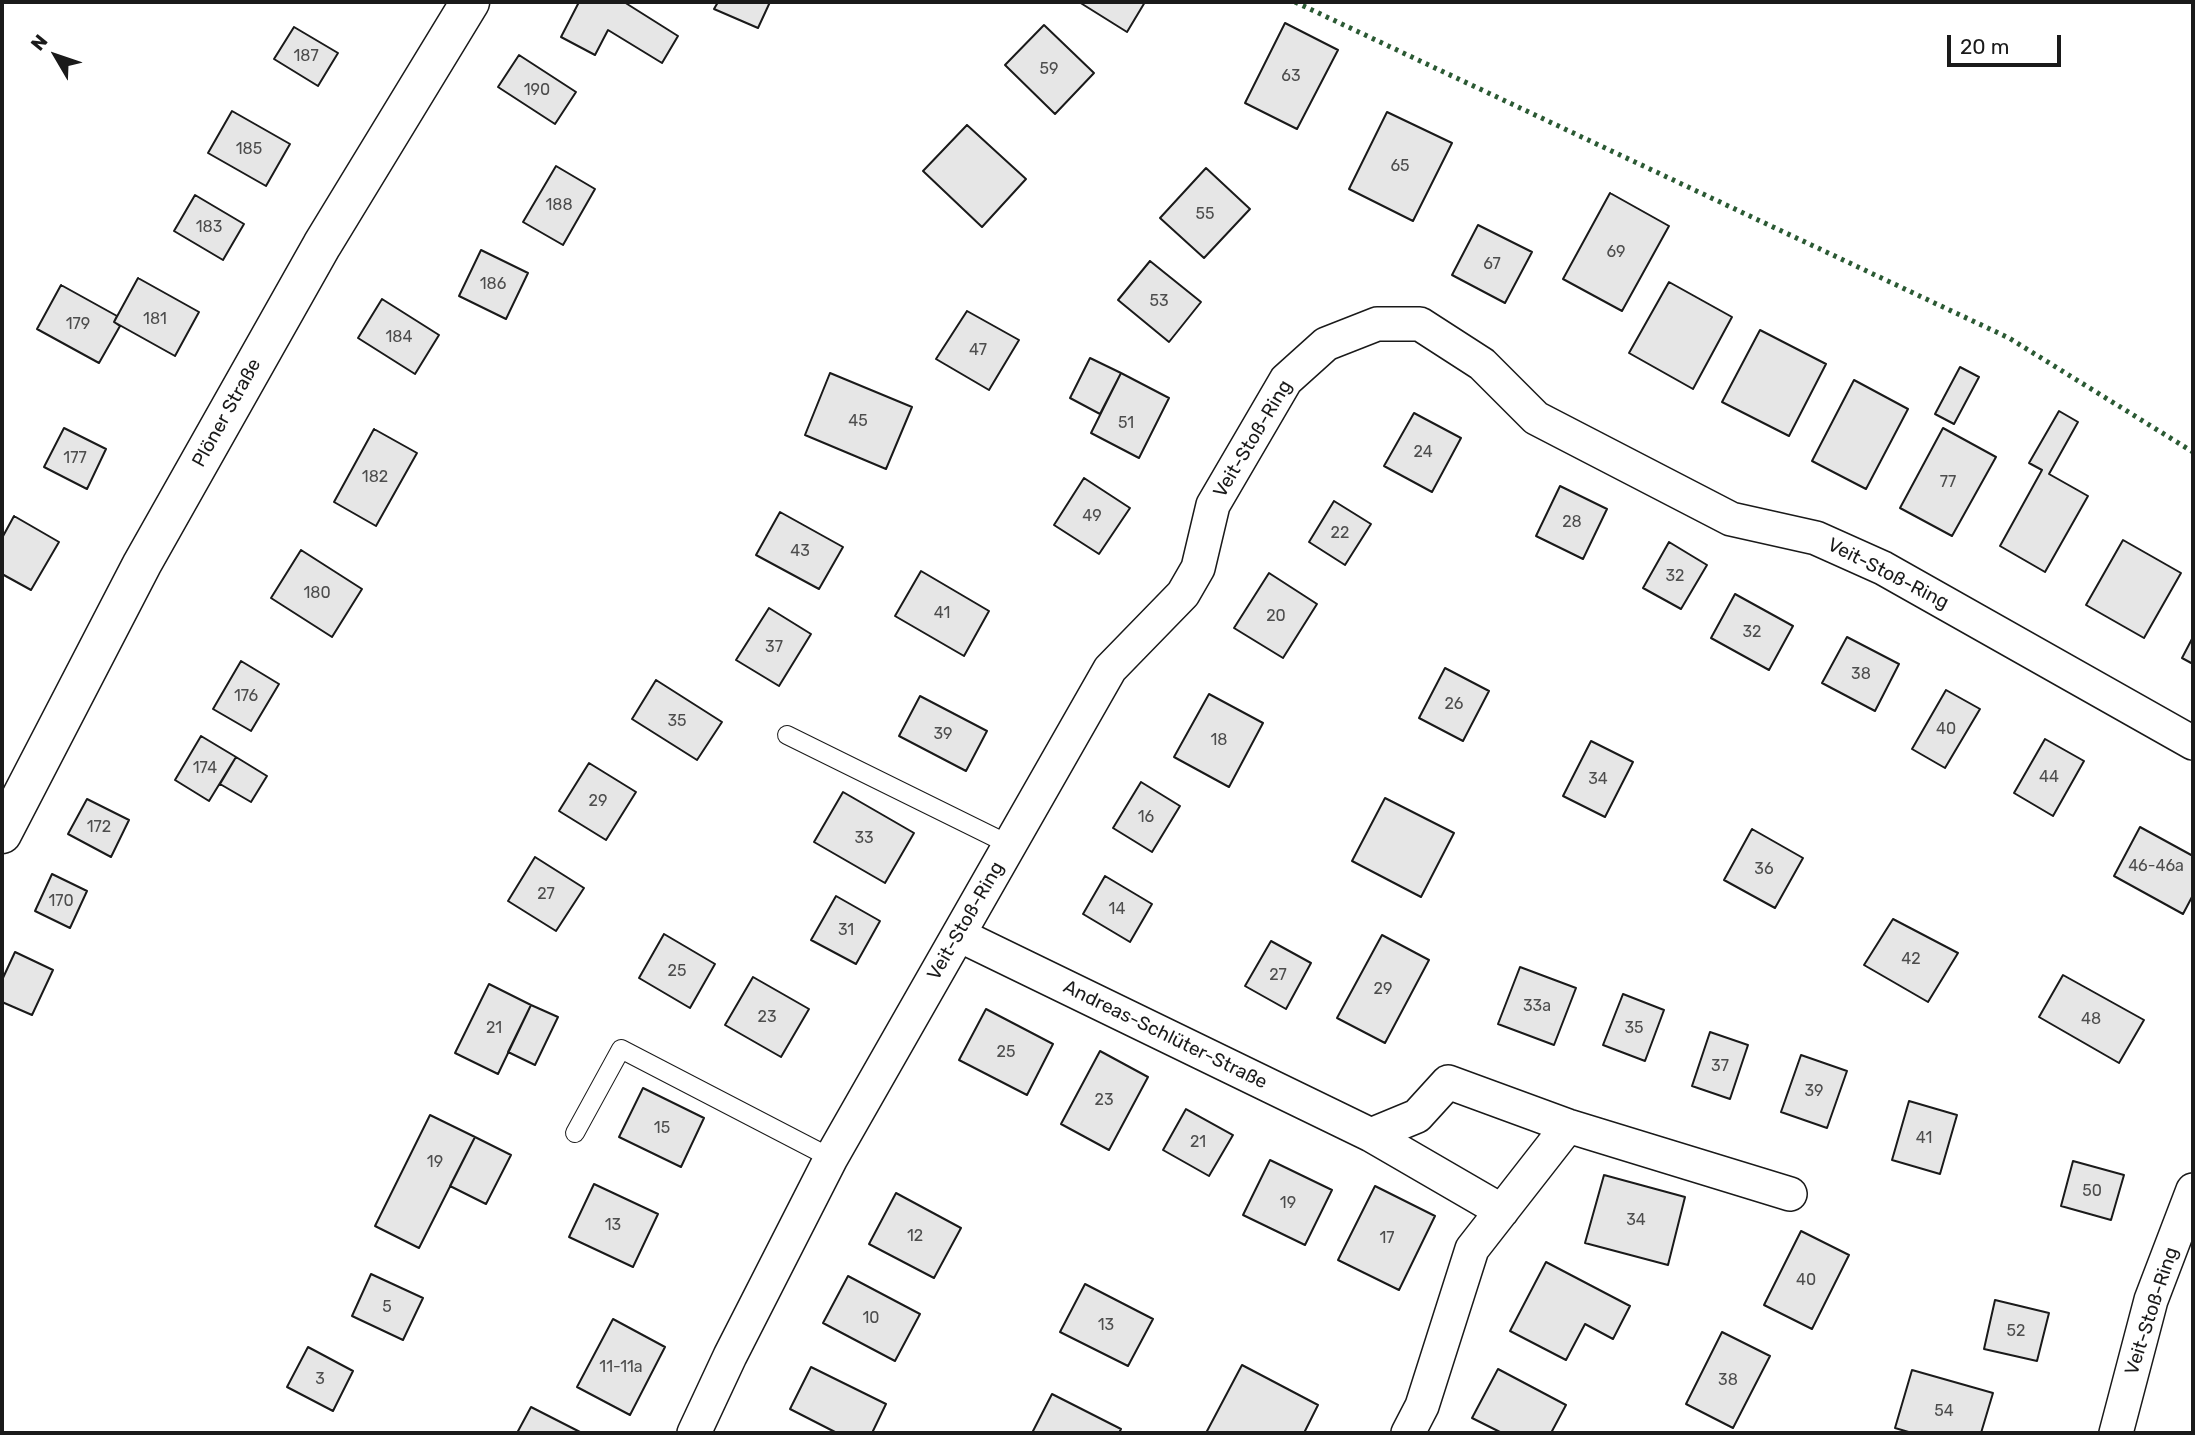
<!DOCTYPE html>
<meta charset="utf-8">
<style>
body{margin:0}
#map{position:relative;width:2195px;height:1435px;overflow:hidden;background:#fff;font-family:Rubik,sans-serif}
canvas{display:block}
.frame{position:absolute;inset:0;border:4px solid #1a1a1a;pointer-events:none}
.north{position:absolute;left:21px;top:21px;width:70px;height:70px;-webkit-text-stroke:5px #fff;paint-order:stroke;rotate:309deg;font-size:19px;font-weight:700;line-height:28px;text-align:center;color:#1a1a1a}
.north::after{content:'';display:block;margin:auto;width:24px;height:32px;background:#1a1a1a;clip-path:polygon(50% 0,100% 100%,50% 72%,0 100%)}
.scale{position:absolute;left:1947px;top:35px;width:114px;height:32px;box-sizing:border-box;border:4px solid #1a1a1a;border-top:0;padding-left:9px;font-size:21px;line-height:24px;white-space:nowrap;color:#1a1a1a;-webkit-text-stroke:5px #fff;paint-order:stroke}
</style>
<div id="map">
<canvas width="2195" height="1435"></canvas>
<div class="frame"></div>
<div class="north">N</div>
<div class="scale">20 m</div>
</div>
<script>
const context = document.querySelector('canvas').getContext('2d');
context.lineJoin = 'round';
function fillPath(path, color) {
  context.fillStyle = color;
  context.fill(path, 'evenodd');
}
function toPath(rows) {
  const path = new Path2D();
  for (const r of rows) {
    path.moveTo(r[0], r[1]);
    for (let i = 2; i < r.length; i += 2) path.lineTo(r[i], r[i + 1]);
  }
  return path;
}
function trace(path, color, width, dash) {
  context.strokeStyle = color;
  context.lineWidth = width;
  context.lineCap = dash ? 'butt' : 'round';
  context.setLineDash(dash || []);
  context.stroke(path);
}
function drawText(font, color, halo, rows, align = 'center') {
  context.font = font + ' Rubik,sans-serif';
  context.lineWidth = 5;
  context.setLineDash([]);
  context.textBaseline = 'middle';
  context.strokeStyle = halo;
  context.fillStyle = color;
  for (const [text, x, y, turn = 0] of rows) {
    context.save();
    context.translate(x, y);
    context.rotate((+turn || 0) * Math.PI / 180);
    context.textAlign = isNaN(turn) ? turn : align;
    if (halo) context.strokeText(text, 0, 0);
    context.fillText(text, 0, 0);
    context.restore();
  }
}
const building = toPath([
 [579,2,624,2,678,36,662,63,608,30,595,55,561,37,579,2],
 [718,2,770,2,758,28,714,9,718,2],
 [1079,2,1145,2,1127,32,1079,2],
 [1285,23,1338,50,1297,129,1245,103,1285,23],
 [1044,25,1094,73,1055,114,1005,65,1044,25],
 [294,27,338,53,318,86,274,59,294,27],
 [519,55,576,92,555,124,498,87,519,55],
 [232,111,290,144,266,186,208,153,232,111],
 [1387,112,1452,143,1413,221,1349,189,1387,112],
 [967,125,1026,179,982,227,923,171,967,125],
 [556,166,595,189,563,245,523,222,556,166],
 [1206,168,1250,209,1204,258,1160,218,1206,168],
 [1610,193,1669,226,1622,311,1563,279,1610,193],
 [195,195,244,224,223,260,174,231,195,195],
 [1478,225,1532,252,1505,303,1452,275,1478,225],
 [481,250,528,273,506,319,459,296,481,250],
 [1150,261,1201,302,1169,342,1118,300,1150,261],
 [138,278,199,312,175,356,114,322,138,278],
 [1669,282,1732,317,1693,389,1629,353,1669,282],
 [61,285,117,316,114,322,120,326,99,363,37,329,61,285],
 [382,299,439,335,415,374,358,338,382,299],
 [967,311,1019,340,989,390,936,359,967,311],
 [1760,330,1826,364,1789,436,1722,402,1760,330],
 [1090,358,1121,373,1100,414,1070,398,1090,358],
 [1960,367,1979,377,1954,424,1935,414,1960,367],
 [830,373,912,407,886,469,805,435,830,373],
 [1121,373,1169,398,1139,458,1091,433,1121,373],
 [1854,380,1908,409,1866,489,1812,461,1854,380],
 [2059,411,2078,422,2049,474,2088,496,2045,572,2000,546,2042,470,2029,463,2059,411],
 [1414,413,1461,438,1432,492,1384,466,1414,413],
 [64,428,106,449,87,489,44,467,64,428],
 [1943,428,1996,457,1952,536,1900,508,1943,428],
 [374,429,417,453,376,526,334,502,374,429],
 [1084,478,1130,508,1099,554,1054,525,1084,478],
 [1560,486,1607,509,1583,559,1536,536,1560,486],
 [1334,501,1371,524,1345,565,1309,542,1334,501],
 [780,512,843,547,819,589,756,555,780,512],
 [14,516,59,542,31,590,2,574,2,538,14,516],
 [2123,540,2181,573,2144,638,2086,605,2123,540],
 [1669,542,1707,565,1681,609,1643,588,1669,542],
 [301,550,362,589,332,637,271,598,301,550],
 [921,571,989,611,964,656,895,616,921,571],
 [1269,573,1317,604,1283,658,1234,628,1269,573],
 [1735,594,1793,626,1769,670,1711,638,1735,594],
 [769,608,811,634,779,686,736,660,769,608],
 [1847,637,1899,664,1875,711,1822,683,1847,637],
 [2193,637,2193,664,2182,658,2193,637],
 [241,661,279,684,251,731,213,709,241,661],
 [1445,668,1489,691,1463,741,1419,718,1445,668],
 [656,680,722,722,697,760,632,719,656,680],
 [1946,690,1980,709,1945,768,1912,749,1946,690],
 [1209,694,1263,723,1229,787,1174,757,1209,694],
 [920,696,987,731,966,771,899,736,920,696],
 [201,736,236,757,209,801,175,780,201,736],
 [2045,739,2084,761,2053,816,2014,793,2045,739],
 [1591,741,1633,762,1605,817,1563,796,1591,741],
 [236,757,267,776,251,802,220,784,236,757],
 [589,763,636,792,606,840,559,811,589,763],
 [1141,782,1180,806,1152,852,1113,828,1141,782],
 [843,792,914,833,885,883,814,842,843,792],
 [1385,798,1454,833,1421,897,1352,861,1385,798],
 [87,799,129,820,111,857,68,834,87,799],
 [2140,827,2193,856,2193,895,2183,914,2114,876,2140,827],
 [1752,829,1803,858,1775,908,1724,880,1752,829],
 [535,857,584,888,556,931,508,901,535,857],
 [52,874,87,891,70,928,35,911,52,874],
 [1105,876,1152,904,1130,942,1083,914,1105,876],
 [836,896,880,921,856,964,811,940,836,896],
 [1893,919,1958,953,1928,1002,1864,965,1893,919],
 [664,934,715,964,690,1008,639,978,664,934],
 [1382,935,1429,960,1385,1043,1337,1018,1382,935],
 [1271,941,1311,963,1286,1009,1245,986,1271,941],
 [15,952,53,970,32,1015,2,1002,2,980,15,952],
 [1520,967,1576,988,1554,1045,1498,1024,1520,967],
 [2063,975,2144,1020,2119,1063,2039,1017,2063,975],
 [753,977,809,1009,781,1057,725,1025,753,977],
 [489,984,531,1005,498,1074,455,1053,489,984],
 [1623,994,1664,1010,1645,1061,1603,1045,1623,994],
 [531,1005,558,1017,535,1065,508,1052,531,1005],
 [986,1009,1053,1044,1027,1095,959,1060,986,1009],
 [1710,1032,1748,1045,1730,1099,1692,1086,1710,1032],
 [1100,1051,1148,1077,1109,1150,1061,1124,1100,1051],
 [1801,1055,1847,1071,1827,1128,1781,1112,1801,1055],
 [643,1088,704,1118,681,1167,619,1137,643,1088],
 [1909,1101,1957,1115,1940,1174,1892,1160,1909,1101],
 [1186,1109,1233,1135,1209,1176,1163,1150,1186,1109],
 [430,1115,475,1137,419,1248,375,1226,430,1115],
 [475,1137,511,1155,486,1204,450,1186,475,1137],
 [1270,1160,1332,1190,1305,1245,1243,1215,1270,1160],
 [2073,1161,2124,1175,2111,1220,2061,1206,2073,1161],
 [1604,1175,1685,1197,1668,1265,1585,1243,1604,1175],
 [594,1184,658,1214,633,1267,569,1237,594,1184],
 [1375,1186,1435,1216,1399,1290,1338,1260,1375,1186],
 [896,1193,961,1228,934,1278,869,1244,896,1193],
 [1801,1231,1849,1255,1812,1329,1764,1305,1801,1231],
 [1546,1262,1630,1306,1613,1339,1585,1324,1566,1360,1510,1331,1546,1262],
 [371,1274,423,1298,403,1340,352,1316,371,1274],
 [848,1276,920,1314,895,1361,823,1323,848,1276],
 [1085,1284,1153,1319,1128,1366,1060,1332,1085,1284],
 [1995,1300,2049,1313,2037,1361,1984,1349,1995,1300],
 [613,1319,665,1347,630,1415,577,1387,613,1319],
 [1722,1332,1770,1356,1733,1428,1686,1404,1722,1332],
 [308,1347,353,1371,333,1411,287,1387,308,1347],
 [1242,1365,1318,1405,1304,1433,1206,1433,1242,1365],
 [811,1367,886,1404,872,1433,837,1433,790,1409,811,1367],
 [1498,1369,1566,1405,1551,1433,1502,1433,1472,1418,1498,1369],
 [1912,1370,1993,1393,1981,1433,1912,1433,1895,1428,1912,1370],
 [1052,1394,1121,1429,1119,1433,1032,1433,1052,1394],
 [531,1407,582,1433,517,1433,531,1407]
]);
const service = toPath([
 [787,735,1010,845],
 [575,1133,621,1049,831,1158]
]);
const minor = toPath([
 [959,935,1371,1135,1417,1116,1448,1082,1568,1126,1790,1194],
 [1371,1135,1502,1211],
 [694,1433,730,1356,831,1158,1110,669,1183,594,1198,568,1213,505,1286,380,1326,344,1377,324,1420,324,1482,364,1536,418,1731,519,1816,538,1883,568,2193,743],
 [1408,1433,1422,1406,1472,1249,1568,1126],
 [2116,1433,2151,1300,2193,1190]
]);
const primary = toPath([
 [2,834,142,564,322,245,470,2]
]);
const hedge = toPath([
 [1295,2,2009,338,2193,452]
]);
const numberNames = [
 ["187",306,56],
 ["59",1049,69],
 ["63",1291,76],
 ["190",537,90],
 ["185",249,149],
 ["65",1400,166],
 ["188",559,205],
 ["55",1205,214],
 ["183",209,227],
 ["69",1616,252],
 ["67",1492,264],
 ["186",493,284],
 ["53",1159,301],
 ["181",155,319],
 ["179",78,324],
 ["184",399,337],
 ["47",978,350],
 ["45",858,421],
 ["51",1126,423],
 ["24",1423,452],
 ["177",75,458],
 ["182",375,477],
 ["77",1948,482],
 ["49",1092,516],
 ["28",1572,522],
 ["22",1340,533],
 ["43",800,551],
 ["32",1675,576],
 ["180",317,593],
 ["41",942,613],
 ["20",1276,616],
 ["32",1752,632],
 ["37",774,647],
 ["38",1861,674],
 ["176",246,696],
 ["26",1454,704],
 ["35",677,721],
 ["40",1946,729],
 ["39",943,734],
 ["18",1219,740],
 ["174",205,768],
 ["44",2049,777],
 ["34",1598,779],
 ["29",598,801],
 ["16",1146,817],
 ["172",99,827],
 ["33",864,838],
 ["46-46a",2156,866],
 ["36",1764,869],
 ["27",546,894],
 ["170",61,901],
 ["14",1117,909],
 ["31",846,930],
 ["42",1911,959],
 ["25",677,971],
 ["27",1278,975],
 ["29",1383,989],
 ["33a",1537,1006],
 ["23",767,1017],
 ["48",2091,1019],
 ["21",494,1028],
 ["35",1634,1028],
 ["25",1006,1052],
 ["37",1720,1066],
 ["39",1814,1091],
 ["23",1104,1100],
 ["15",662,1128],
 ["41",1924,1138],
 ["21",1198,1142],
 ["19",435,1162],
 ["50",2092,1191],
 ["19",1288,1203],
 ["34",1636,1220],
 ["13",613,1225],
 ["12",915,1236],
 ["17",1387,1238],
 ["40",1806,1280],
 ["5",387,1307],
 ["10",871,1318],
 ["13",1106,1325],
 ["52",2016,1331],
 ["11-11a",621,1367],
 ["3",320,1379],
 ["38",1728,1380],
 ["54",1944,1411]
];
const streetNames = [
 ["Plöner Straße",227,413,-61],
 ["Veit-Stoß-Ring",1253,439,-59],
 ["Veit-Stoß-Ring",1888,574,27],
 ["Veit-Stoß-Ring",966,921,-60],
 ["Andreas-Schlüter-Straße",1165,1035,26],
 ["Veit-Stoß-Ring",2152,1311,-72]
];
fillPath(building, '#e6e6e6');
trace(building, '#1a1a1a', 2);
trace(service, '#1a1a1a', 20);
trace(minor, '#1a1a1a', 36);
trace(primary, '#1a1a1a', 41);
trace(service, '#fff', 18);
trace(minor, '#fff', 33);
trace(primary, '#fff', 38);
trace(hedge, '#2b5a34', 5, [3.5, 5]);
drawText('16px', '#4d4d4d', null, numberNames);
drawText('19px', '#1a1a1a', '#fff', streetNames);
</script>
